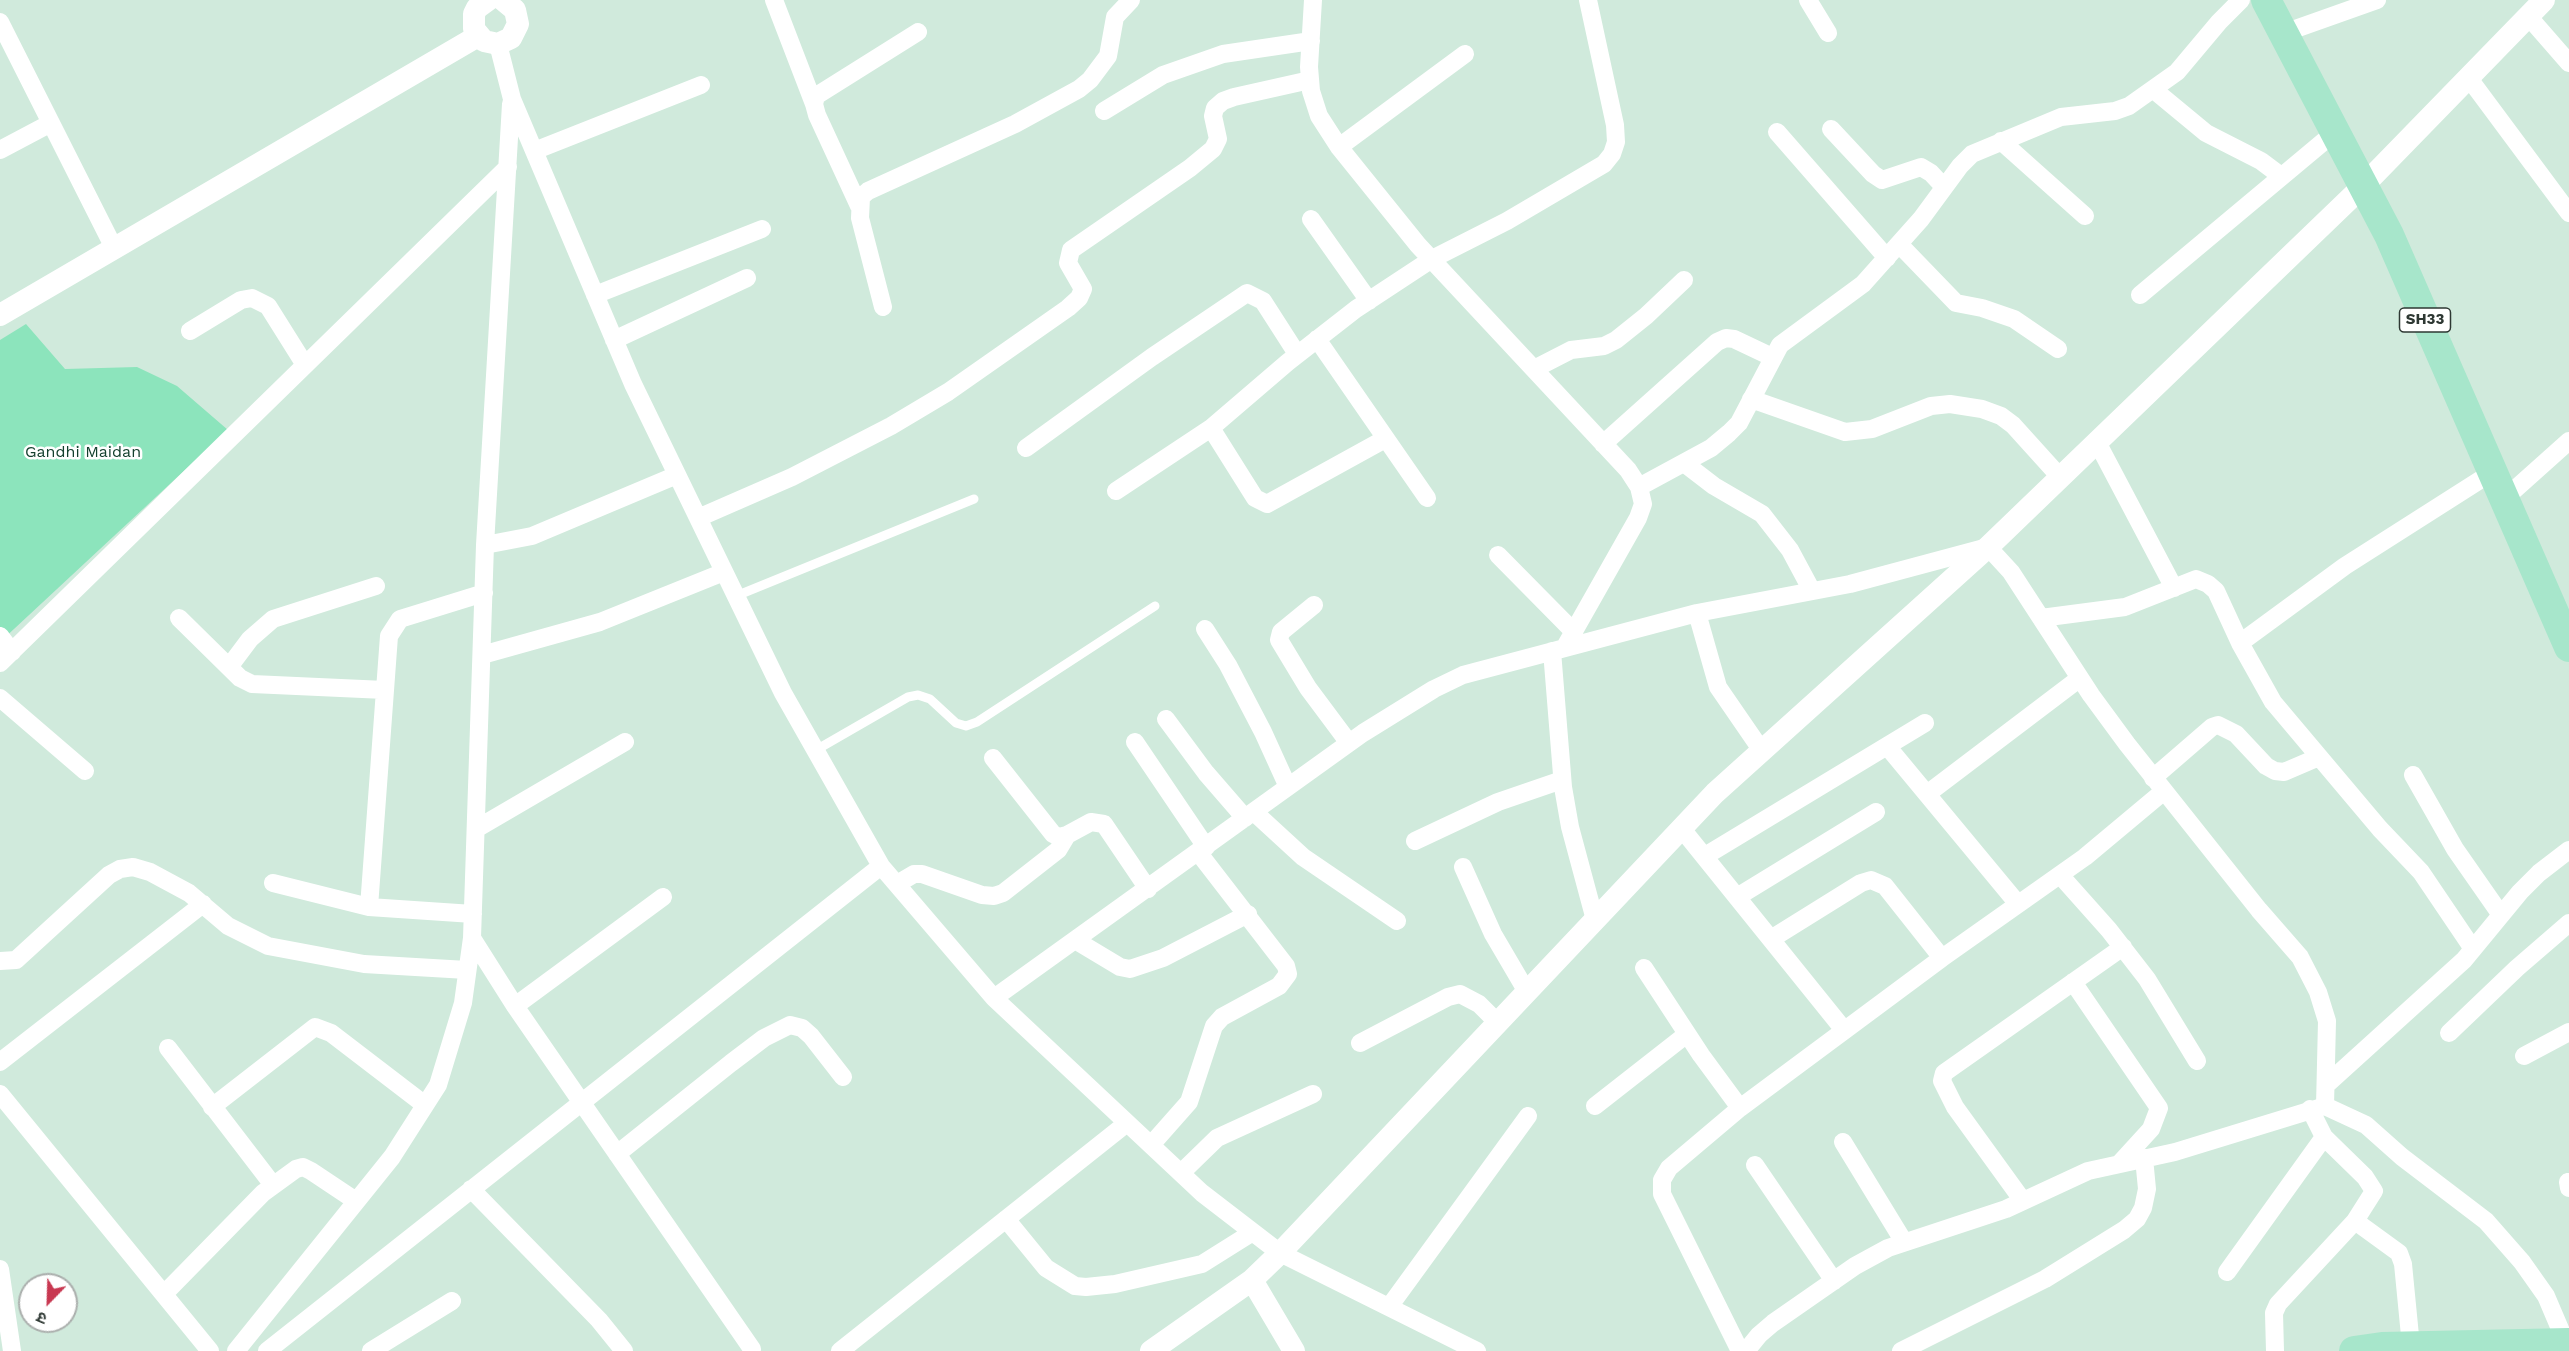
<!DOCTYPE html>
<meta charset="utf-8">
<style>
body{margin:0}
#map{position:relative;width:2569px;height:1351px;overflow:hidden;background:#d0eadc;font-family:"Work Sans","Noto Sans Devanagari",sans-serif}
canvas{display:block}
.north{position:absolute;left:18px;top:1273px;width:60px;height:60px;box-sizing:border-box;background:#fff;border:2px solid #abafad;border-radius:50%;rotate:203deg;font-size:16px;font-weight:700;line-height:24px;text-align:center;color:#2e3833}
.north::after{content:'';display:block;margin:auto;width:21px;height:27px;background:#c83851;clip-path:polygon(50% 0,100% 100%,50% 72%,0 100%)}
</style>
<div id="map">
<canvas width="2569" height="1351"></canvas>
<div class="north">उ</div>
</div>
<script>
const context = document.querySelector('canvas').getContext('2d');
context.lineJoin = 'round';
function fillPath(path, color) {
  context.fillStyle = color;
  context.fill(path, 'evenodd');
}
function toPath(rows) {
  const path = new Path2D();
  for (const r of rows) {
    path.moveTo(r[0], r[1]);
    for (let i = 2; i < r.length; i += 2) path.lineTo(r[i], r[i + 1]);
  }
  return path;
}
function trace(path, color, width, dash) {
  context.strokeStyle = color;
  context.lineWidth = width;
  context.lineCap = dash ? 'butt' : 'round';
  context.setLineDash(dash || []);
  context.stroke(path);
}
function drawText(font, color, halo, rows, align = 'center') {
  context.font = font + ' "Work Sans",sans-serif';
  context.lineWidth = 5;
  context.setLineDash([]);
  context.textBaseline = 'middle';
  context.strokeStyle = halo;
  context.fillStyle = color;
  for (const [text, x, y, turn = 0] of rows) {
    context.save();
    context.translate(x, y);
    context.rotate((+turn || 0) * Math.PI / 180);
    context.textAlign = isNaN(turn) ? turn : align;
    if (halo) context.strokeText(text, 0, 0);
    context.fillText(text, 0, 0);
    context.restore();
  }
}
const green = toPath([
 [26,324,65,369,137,367,177,386,228,430,0,642,0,340]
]);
const service = toPath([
 [736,596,974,499],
 [816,750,908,697,918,695,930,699,956,723,966,726,977,722,1155,606]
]);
const minor = toPath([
 [774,0,814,104],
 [1313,0,1309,67,1311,91,1319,116,1339,147,1418,245,1628,470,1639,487,1643,504,1638,518,1565,647],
 [1808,0,1828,33],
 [2528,16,2569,63],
 [0,22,114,248],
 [2284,33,2377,0],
 [498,44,512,99,633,384,783,693,881,866,994,998,1202,1193,1280,1253,1477,1351],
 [2468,77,2569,213],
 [2154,90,2206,133,2261,161,2281,176],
 [1104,111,1163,75,1223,54,1311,41],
 [1831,129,1873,174,1882,180,1921,167,1931,173,1944,187],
 [1777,132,1887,258],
 [2001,141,2085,216],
 [1339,147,1465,54],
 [0,150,51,123],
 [534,151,701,85],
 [859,206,817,115,814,104,816,96,918,32],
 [1311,219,1369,301],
 [1899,244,1956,303,1982,308,2014,319,2058,349],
 [595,295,762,229],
 [2140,295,2335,132],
 [883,307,860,218,861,197,868,191,1015,124,1079,89,1090,80,1108,56,1115,17,1131,0],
 [190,331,241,300,252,298,268,306,305,365],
 [1317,339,1427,498],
 [614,340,747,278],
 [1534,369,1571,350,1604,346,1616,340,1646,316,1684,280],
 [1751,399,1845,432,1872,429,1931,406,1950,404,1982,409,2001,416,2013,425,2060,477],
 [1211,428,1255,498,1267,504,1385,439],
 [2097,442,2174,588],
 [1603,444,1717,342,1726,338,1734,339,1772,357],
 [1026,448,1152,357,1247,293,1263,301,1297,354],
 [1684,463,1714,486,1762,514,1790,550,1812,591],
 [1639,487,1711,448,1729,433,1739,423,1780,345,1863,284,1921,219,1960,166,1972,154,2061,117,2115,111,2129,106,2177,72,2219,22,2241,0],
 [1116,491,1211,428,1288,362,1356,309,1432,259,1507,221,1604,164,1612,154,1616,142,1615,125,1588,0],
 [2503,500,2569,441],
 [698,518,792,477,891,426,948,392,1068,308,1079,298,1083,289,1068,263,1071,250,1190,168,1213,149,1218,139,1213,116,1215,108,1223,101,1234,97,1310,80],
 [485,545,532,536,677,475],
 [1498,555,1574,632],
 [1314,605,1281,632,1279,640,1308,688,1349,743],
 [1697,613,1718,687,1762,751],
 [179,618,240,678,252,684,385,690],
 [2041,618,2125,607,2196,579,2208,584,2216,591,2240,643,2273,702,2380,829,2421,872,2473,949],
 [1205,629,1228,665,1263,732,1288,787],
 [0,636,12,652],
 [2240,643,2345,566,2491,473],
 [1552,651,1563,787,1570,827,1595,920],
 [482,655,600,622,724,572],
 [0,663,508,167],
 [229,667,250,639,273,619,376,586],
 [0,698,85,771],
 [1166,719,1206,773,1245,818],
 [1135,742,1206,847],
 [1887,746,2018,904],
 [993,758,1053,834,1059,837,1067,835,1091,822,1104,824,1148,889],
 [2413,775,2455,849,2501,915],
 [2153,778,2212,727,2218,725,2236,734,2266,766,2275,771,2284,772,2319,757],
 [1927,794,2080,678],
 [1254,812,1303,857,1397,921],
 [476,829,625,742],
 [1682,829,1844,1030],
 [1415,841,1498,802,1562,780],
 [1705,856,1925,723],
 [1463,867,1493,934,1527,992],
 [2060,875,2109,930,2147,979,2197,1061],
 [273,883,369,907,473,914],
 [897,884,914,874,922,874,982,895,994,896,1003,893,1058,850,1067,835],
 [1737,897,1876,812],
 [369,907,389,636,400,619,484,593],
 [472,938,515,1006,752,1349],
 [1771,939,1861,883,1871,880,1885,886,1942,958],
 [1075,940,1120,967,1130,969,1163,958,1248,914],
 [0,961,16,960,109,875,120,869,133,867,150,872,189,893,228,926,268,946,364,964,467,970],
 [1644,968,1701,1055,1740,1108],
 [2073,982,2159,1108,2151,1129,2119,1164],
 [994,998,1363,733,1434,689,1463,675,1697,613,1850,584,1988,547,2011,572,2091,695,2127,744,2259,910,2300,957,2318,992,2327,1021,2325,1106],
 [515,1006,663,897],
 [2449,1033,2517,968,2569,923],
 [1360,1043,1448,997,1460,994,1479,1004,1498,1023],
 [168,1048,273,1185],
 [2524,1056,2569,1032],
 [0,1062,203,904],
 [2326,1085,2464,960,2520,892,2539,873,2569,850],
 [0,1094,210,1351],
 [1595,1106,1687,1034],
 [212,1107,315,1027,331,1033,425,1105],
 [1843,1142,1904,1242],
 [1151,1145,1189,1102,1214,1026,1222,1017,1279,986,1288,974,1286,966,1198,852],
 [617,1154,731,1063,764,1038,790,1025,802,1028,811,1036,843,1077],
 [1755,1165,1834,1281],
 [1181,1173,1217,1138,1313,1094],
 [2568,1182,2569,1188],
 [471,1189,599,1320,624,1351],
 [2023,1201,1955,1107,1942,1081,1944,1073,2123,947],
 [1006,1219,1046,1268,1075,1286,1086,1287,1115,1284,1202,1264,1253,1232],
 [2355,1221,2399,1253,2403,1264,2411,1346],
 [0,1269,12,1351],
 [2227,1272,2324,1137],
 [165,1293,263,1193,296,1169,303,1167,311,1171,356,1201],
 [1389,1307,1528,1116],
 [236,1351,392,1157,438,1085,463,1003,472,938,485,545,511,104],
 [267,1351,881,866],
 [371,1351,452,1301],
 [840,1351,1127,1123],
 [1740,1351,1662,1194,1662,1180,1669,1168,1740,1108,1942,958,2085,857,2164,791],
 [1746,1351,1759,1335,1773,1323,1855,1266,1888,1248,2006,1209,2088,1171,2175,1152,2325,1106,2366,1125,2402,1157,2486,1221,2522,1262,2546,1296,2566,1343,2565,1350],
 [1901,1351,2045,1279,2124,1230,2137,1219,2143,1208,2147,1189,2144,1158],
 [2275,1351,2274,1313,2278,1304,2355,1221,2374,1191,2365,1177,2324,1137,2310,1109]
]);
const tertiary = toPath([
 [488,0,477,8,474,14,474,29,484,41,498,44,511,38,518,24,515,10,503,0],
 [0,315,478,36],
 [1252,1280,1294,1351],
 [1151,1351,1252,1280,1280,1253,1715,793,1988,547,2364,185,2544,0]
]);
const primary = toPath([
 [2266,0,2389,235,2569,647],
 [2354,1351,2382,1347,2569,1343]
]);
const shields = [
 [2425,320,51]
];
const shieldNames = [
 ["SH33",2425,320]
];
const parkNames = [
 ["Gandhi Maidan",83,452]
];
fillPath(green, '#8ce4bc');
trace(service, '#fff', 9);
trace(minor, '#fff', 18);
trace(tertiary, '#fff', 22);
trace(primary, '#a7e6cb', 30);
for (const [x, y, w] of shields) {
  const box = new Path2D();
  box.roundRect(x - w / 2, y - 12, w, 24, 4.5);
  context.fillStyle = '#fff';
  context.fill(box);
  trace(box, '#2e3833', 1.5);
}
drawText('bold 15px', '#2e3833', null, shieldNames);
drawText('16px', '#14402e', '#fff', parkNames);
</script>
